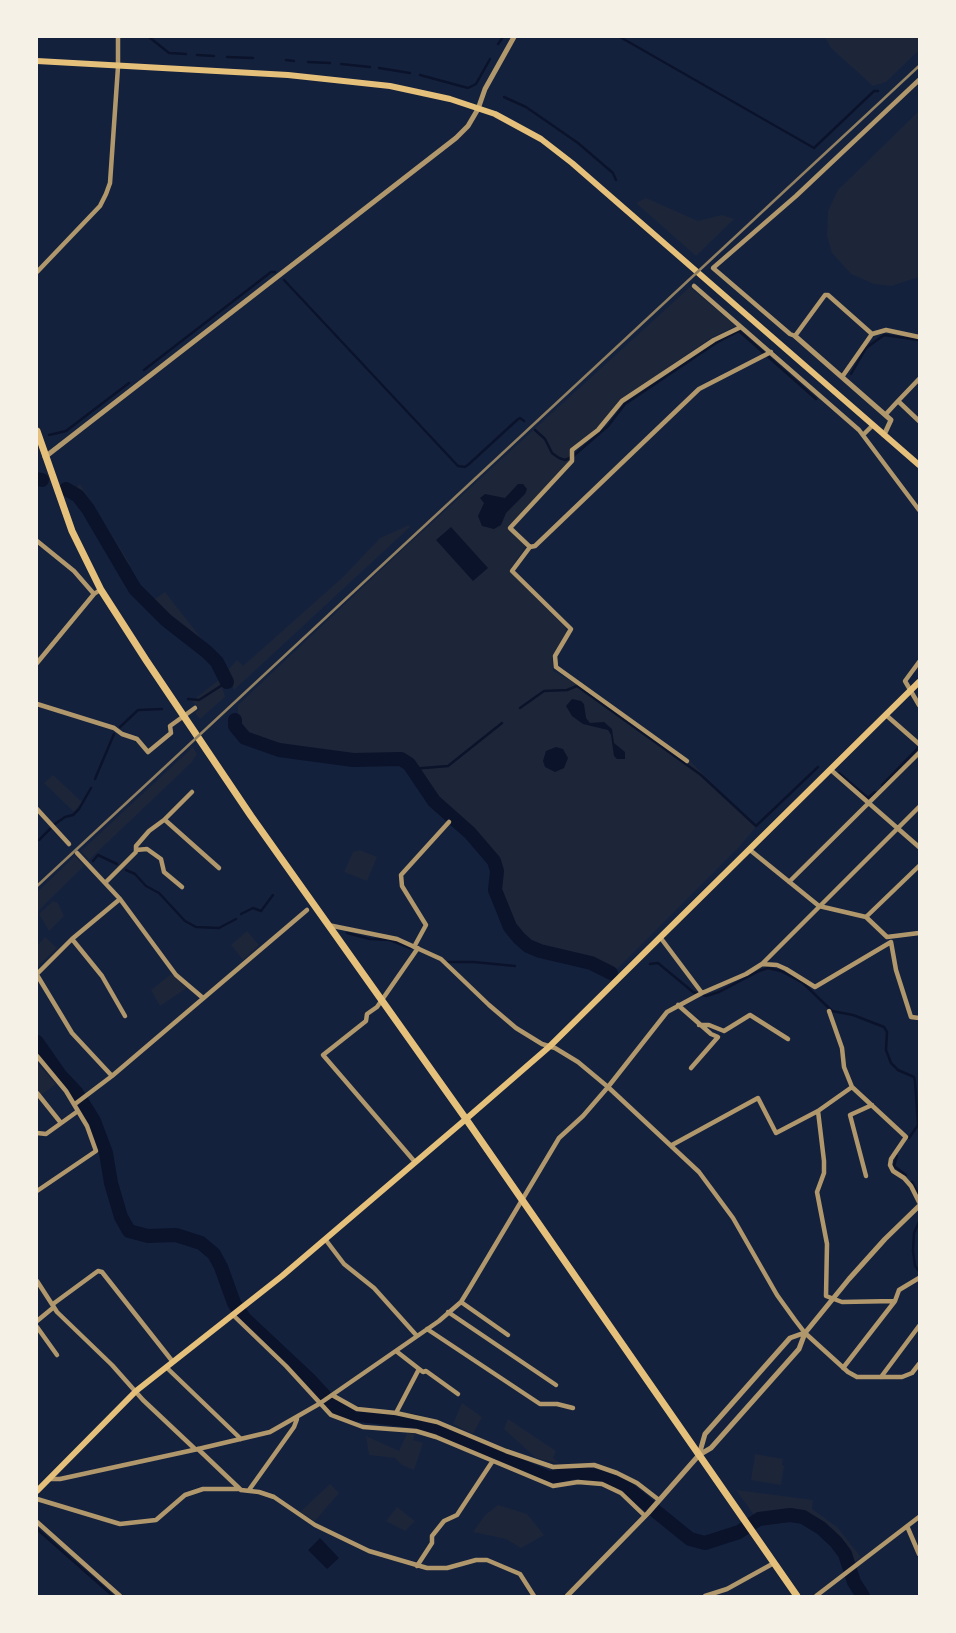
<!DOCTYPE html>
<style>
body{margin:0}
#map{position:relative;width:956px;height:1633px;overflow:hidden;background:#14213d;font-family:Cabin,sans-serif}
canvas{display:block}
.frame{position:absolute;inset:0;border:38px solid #f6f1e7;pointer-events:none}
</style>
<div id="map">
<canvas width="956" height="1633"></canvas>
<div class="frame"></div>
</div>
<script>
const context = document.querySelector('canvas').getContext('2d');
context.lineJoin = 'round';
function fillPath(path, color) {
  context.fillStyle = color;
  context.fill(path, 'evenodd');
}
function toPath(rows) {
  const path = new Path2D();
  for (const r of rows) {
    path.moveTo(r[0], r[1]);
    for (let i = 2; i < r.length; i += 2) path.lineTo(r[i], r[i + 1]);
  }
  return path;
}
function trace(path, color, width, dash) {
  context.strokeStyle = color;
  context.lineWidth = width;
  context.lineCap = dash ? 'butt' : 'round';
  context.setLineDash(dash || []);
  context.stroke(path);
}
const green = toPath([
 [825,37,919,37,919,50,886,82,873,86,831,48],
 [919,111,919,277,891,286,874,284,851,274,832,253,827,236,828,211,838,190],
 [646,198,698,221,722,215,734,219,696,256,636,203],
 [690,287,736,326,711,338,620,400,603,423,570,450,569,462,507,528,526,546,509,571,564,625,567,632,552,656,553,671,586,689,687,765,690,761,756,827,740,846,614,972,590,959,536,945,518,936,512,927,500,893,501,867,496,857,442,805,409,761,401,757,350,757,287,748,248,735,241,729,238,718,238,705,401,551],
 [80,484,130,564,126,566,91,507,76,488],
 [409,525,410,527,234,690,227,671,237,660,243,666,343,577,380,538],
 [165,592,208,647,172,621,152,601],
 [220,679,225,697,200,719,195,713,200,709,192,701],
 [193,747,197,754,192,762,89,860,81,851],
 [53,775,82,802,74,812,44,783],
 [360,850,377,857,367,881,344,872,353,852],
 [75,856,84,866,37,912,37,892],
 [53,901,58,903,64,916,49,931,39,914],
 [247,931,259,945,243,960,231,945],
 [45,937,57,948,38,966,37,946],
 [171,974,187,988,160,1006,151,990],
 [37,1063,56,1084,41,1095,37,1089],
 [462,1403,482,1417,473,1434,453,1424],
 [508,1419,556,1451,553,1458,561,1464,536,1458,504,1429],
 [407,1433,415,1434,413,1440,423,1443,414,1470,402,1465,395,1458,369,1455,366,1436,399,1451],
 [755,1454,783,1459,782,1465,784,1466,781,1485,751,1480],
 [330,1484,339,1493,315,1521,300,1512],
 [736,1490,813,1500,812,1509,837,1527,861,1557,854,1562,847,1545,835,1531,817,1518,795,1510,772,1511,754,1515],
 [498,1505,527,1514,544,1535,521,1548,506,1539,473,1532,485,1515],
 [397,1507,415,1521,405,1531,386,1521]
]);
const water = toPath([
 [518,484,523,484,527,489,525,494,506,513,501,525,494,529,482,526,478,516,484,503,480,498,485,494,505,498],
 [451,527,488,568,473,581,436,540],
 [572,699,581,701,584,704,586,718,590,723,604,722,612,729,614,743,625,752,625,759,617,759,614,756,611,735,608,730,583,724,572,716,566,706],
 [556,747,563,749,568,758,564,768,555,772,545,767,543,761,546,751],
 [320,1538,339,1558,327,1569,308,1550]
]);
const stream = toPath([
 [149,37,169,53,186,54],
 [620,37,814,148,874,91,878,91],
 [498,44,503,37],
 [197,55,214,56],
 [227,57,253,58],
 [286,60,294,61],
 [308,62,330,63],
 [341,64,370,67],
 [379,68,410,73],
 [420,75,468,88,476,84,490,59],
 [504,97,526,107,578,143,613,173,616,180],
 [284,280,458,466,465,467,469,464,517,420,520,418,524,421],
 [144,370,271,272,275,272],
 [851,374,866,348,884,335,919,340],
 [535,430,545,439,552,453,559,458,565,460,572,457,608,426,625,404,716,343,739,331,816,399],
 [49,435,66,431,129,383],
 [188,699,199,700,227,682],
 [520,708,544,691,567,690,577,686,701,775,756,826,818,767],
 [120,727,138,710,162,709],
 [411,769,448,766,502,723],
 [839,773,868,798,875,792],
 [95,779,114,734],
 [882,785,919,747],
 [55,824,65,817,73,815,79,809,91,788],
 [39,840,50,829],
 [93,861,98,855,117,864],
 [126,870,135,874,146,886,159,893,185,921,196,927,219,928,236,919],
 [241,914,253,908,261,911,273,895],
 [347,933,370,939,390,940,410,948],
 [448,962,474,962,515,966],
 [650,964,658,963,693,992,706,996,719,992,759,971,768,968,781,971,803,983,832,1011,853,1015,884,1027,887,1032,886,1050,891,1063,898,1070,914,1077,915,1081,918,1125,909,1138],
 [897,1156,894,1166,906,1175],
 [912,1182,919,1195],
 [919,1222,914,1233,913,1251,915,1266,919,1271],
 [37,1529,113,1596]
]);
const river = toPath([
 [37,479,42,480],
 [66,489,78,496,88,509,135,589,166,620,207,652,217,662,227,682],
 [235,720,235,726,245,738,279,750,353,760,401,759,409,764,434,801,470,833,494,861,497,871,495,890,510,927,519,938,528,946,540,951,591,963,611,973],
 [37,1042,60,1075,76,1092,94,1121,106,1153,111,1183,121,1217,129,1231,148,1236,176,1235,201,1243,214,1254,221,1267,234,1303,244,1318,309,1379,335,1407,350,1414,414,1421,549,1478,576,1472,607,1478,627,1488,690,1539,705,1543,739,1532,759,1519,790,1515,803,1517,821,1528,836,1542,845,1554,854,1582,863,1596]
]);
const minor = toPath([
 [37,272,100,206,106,194,110,183,118,67,118,37],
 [694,286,741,327],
 [872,334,886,330,919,337],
 [842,377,872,334,828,295,825,295,795,336,790,334,713,268,796,196,919,80],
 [898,401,919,379],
 [886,414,898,401,919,421],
 [863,435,873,425],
 [37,541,74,571,94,594],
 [530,547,510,528,572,461,572,450,598,430,622,401,714,340,741,327,859,430,919,510],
 [919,662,905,681,919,705],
 [37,663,94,594,100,590],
 [37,704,114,728,122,734,137,739,148,752,171,733,170,726,195,708],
 [886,715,919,744],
 [687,761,556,667,555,656,571,629,512,571,530,547,535,546,699,389,771,352],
 [831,770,919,847],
 [37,809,69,844],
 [165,820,219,868],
 [136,850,147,849,161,859,164,872,182,887],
 [750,850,819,906,866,917,887,937,919,933],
 [77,853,120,899,176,975,203,998],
 [789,882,919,753],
 [105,883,136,852,136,846,149,831,164,820,192,792],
 [866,917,919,866],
 [328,925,397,939,441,959,489,1005,516,1028,542,1044,555,1048,578,1062,608,1087,699,1172,733,1218,777,1295,795,1320,805,1333,848,1372,857,1377,902,1377,912,1373,919,1364],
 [660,937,702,993],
 [72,939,102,976,125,1016],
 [891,942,896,970,911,1017,919,1018],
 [414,947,426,925,402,886,401,875,449,822],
 [762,964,777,965,786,969,815,987,891,942],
 [37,974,72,939,120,899],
 [37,975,72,1033,112,1076],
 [678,1005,711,1034,718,1037,691,1068],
 [829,1011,842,1048,844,1067,852,1087],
 [699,1025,709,1025,724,1031,750,1015,788,1039],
 [37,1056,66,1091,78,1111,46,1134,37,1133],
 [37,1093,61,1123],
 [75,1104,112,1076,307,910],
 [818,1111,824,1161,824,1173,817,1192,827,1244,826,1296,842,1302,895,1301],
 [672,1145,758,1098,776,1133,818,1111,852,1087,906,1137,891,1159,890,1165,893,1171,904,1178,911,1186,919,1202],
 [415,1162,323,1055,366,1021,367,1014,377,1007,418,948],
 [866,1176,850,1115,872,1105],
 [37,1191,96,1151,87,1126,78,1111],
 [325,1239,344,1264,374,1288,417,1336],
 [37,1281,57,1312,112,1365,143,1400,195,1449],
 [461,1302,508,1335],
 [53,1304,98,1271,102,1272,173,1362],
 [448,1312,556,1385],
 [233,1315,286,1366,331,1415,363,1427,416,1431,436,1437,553,1486,578,1482,602,1484,621,1493,645,1516],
 [37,1321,54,1307],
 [37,1327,57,1355],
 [427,1329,540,1404,557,1404,573,1408],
 [396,1351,423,1372,426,1371,458,1394],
 [166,1367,241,1439],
 [843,1368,895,1301,899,1290,919,1278],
 [881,1377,919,1326],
 [332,1395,357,1409,396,1413,437,1422,506,1451,553,1467,594,1465,617,1473,637,1483,659,1500],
 [396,1413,419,1369],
 [198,1449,241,1490,259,1492,274,1497,315,1525,369,1551,427,1568,447,1568,476,1560,487,1560,520,1574,534,1596],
 [49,1479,60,1479,198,1449,270,1432,319,1404,439,1321,461,1302,469,1289,559,1138,583,1116,608,1087,667,1012,702,993,746,974,762,964,919,807],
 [249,1490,294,1427,297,1419],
 [37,1499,120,1524,156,1520,185,1495,203,1489,240,1489],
 [37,1522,120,1596],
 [907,1526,919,1554],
 [417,1566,432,1543,432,1536,444,1521,457,1515,492,1462],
 [705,1596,727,1589,774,1563],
 [816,1596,919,1517]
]);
const tertiary = toPath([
 [795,336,891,420,884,435],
 [45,457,456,138,468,126,478,109,485,89,514,37],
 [699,1455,705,1434,790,1338,804,1333],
 [567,1596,648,1513,699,1455,711,1448,799,1349,805,1333,849,1279,885,1239,919,1206]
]);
const secondary = toPath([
 [37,1491,136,1391,282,1276,466,1119]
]);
const primary = toPath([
 [37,61,288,75,390,86,450,99,495,114,541,139,572,163,919,465],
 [466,1119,549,1047,919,682]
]);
const trunk = toPath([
 [37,431,72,531,101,590,146,660,251,816,466,1119,797,1596]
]);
const rail = toPath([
 [37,886,919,66]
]);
fillPath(green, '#1d2539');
fillPath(water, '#0b132b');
trace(stream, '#0b132b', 2.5);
trace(river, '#0b132b', 14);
trace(minor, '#b1986c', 4.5);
trace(tertiary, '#b1986c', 5);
trace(secondary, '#e5c07b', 6);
trace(primary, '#e5c07b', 6);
trace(trunk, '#e5c07b', 7);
trace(rail, '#918062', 2.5);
</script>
